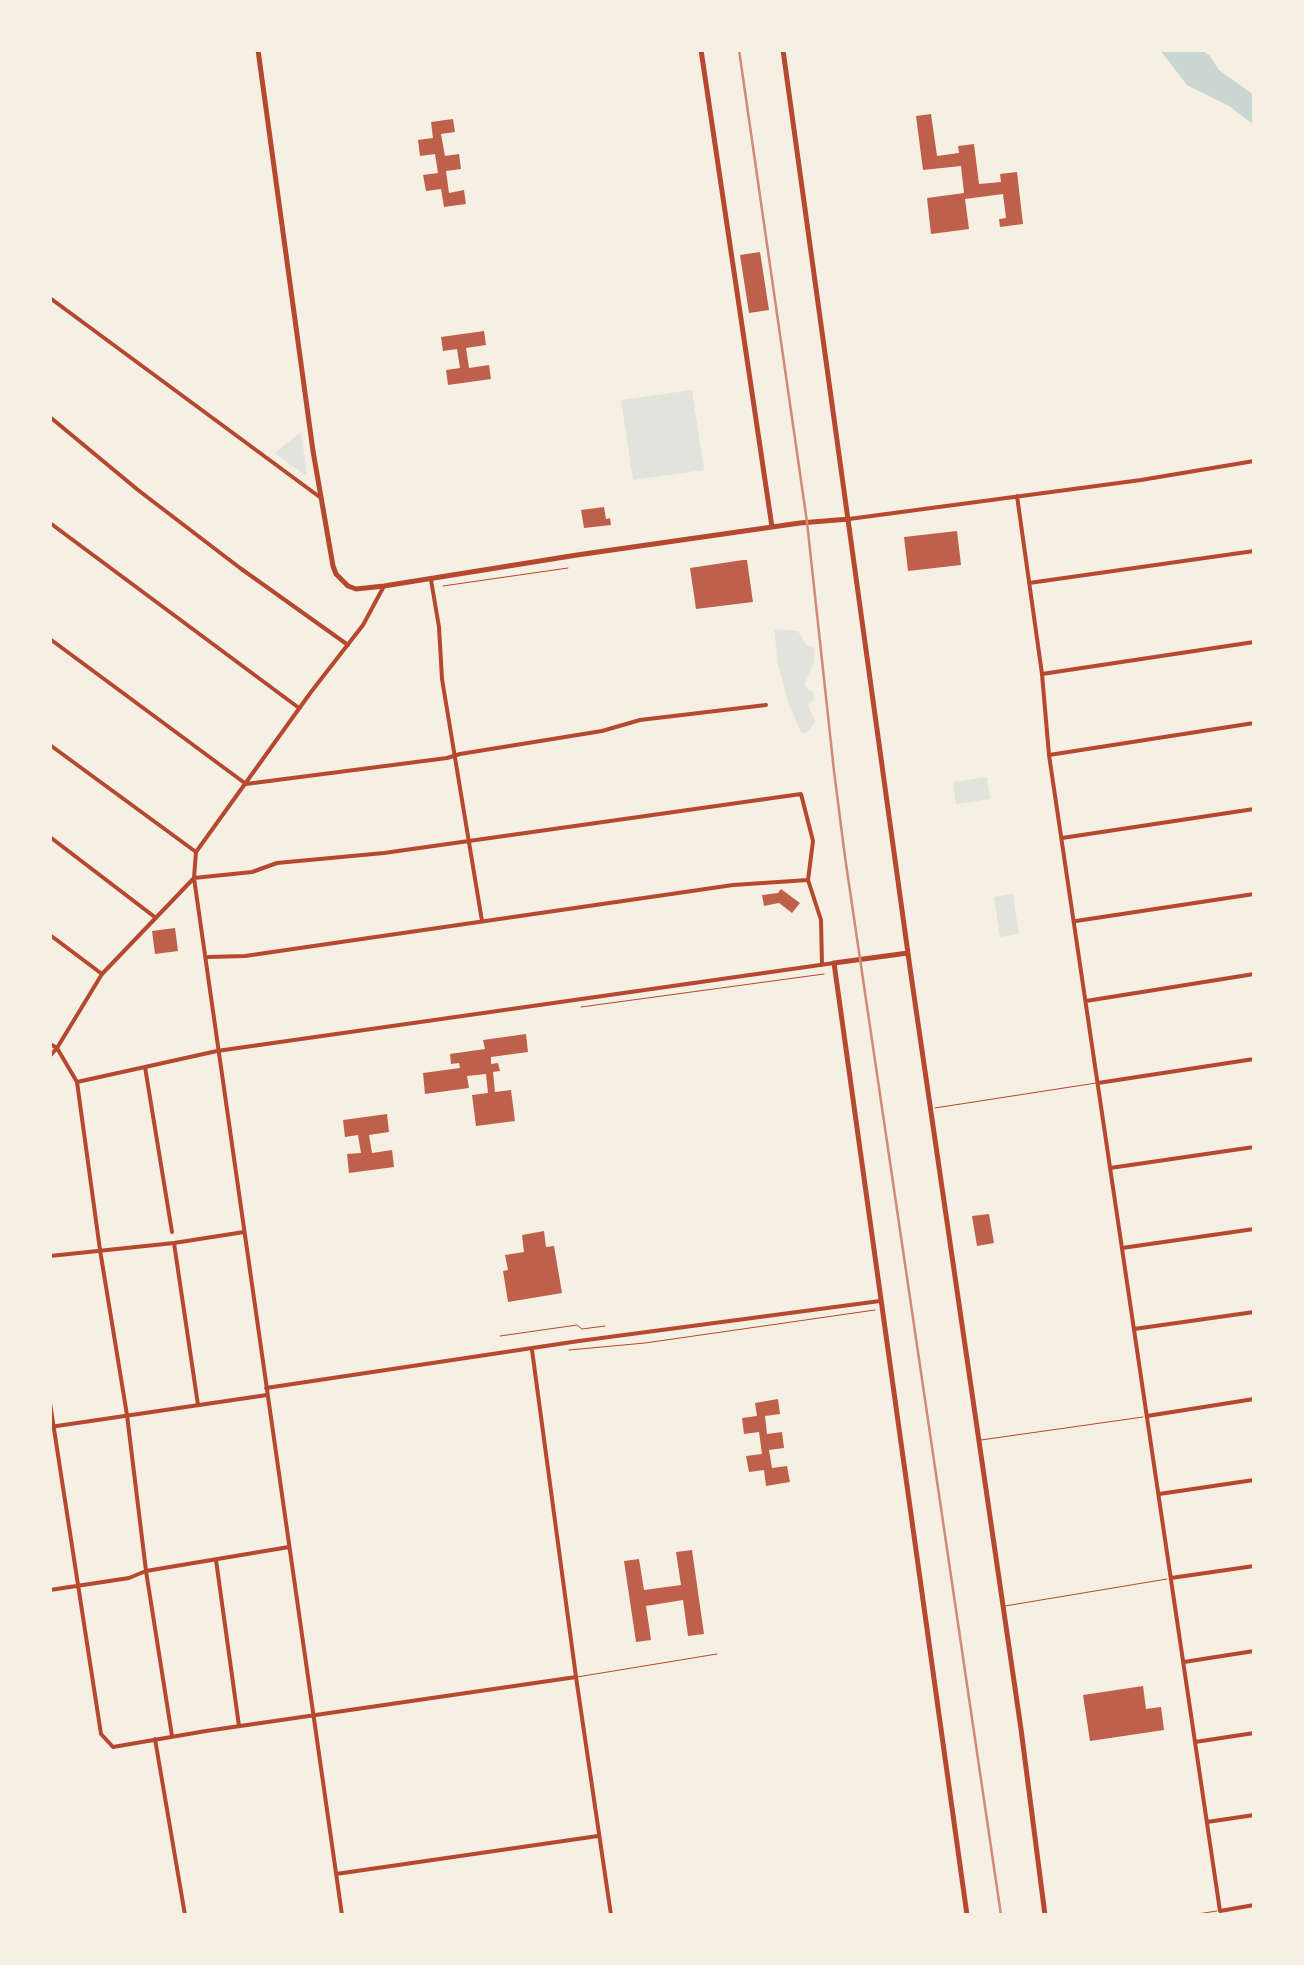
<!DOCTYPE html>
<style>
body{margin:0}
#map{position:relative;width:1304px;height:1965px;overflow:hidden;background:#f6efe4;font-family:"Fira Sans",sans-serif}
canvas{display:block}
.frame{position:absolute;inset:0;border:52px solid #f6efe4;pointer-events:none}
</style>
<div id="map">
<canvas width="1304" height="1965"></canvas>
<div class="frame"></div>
</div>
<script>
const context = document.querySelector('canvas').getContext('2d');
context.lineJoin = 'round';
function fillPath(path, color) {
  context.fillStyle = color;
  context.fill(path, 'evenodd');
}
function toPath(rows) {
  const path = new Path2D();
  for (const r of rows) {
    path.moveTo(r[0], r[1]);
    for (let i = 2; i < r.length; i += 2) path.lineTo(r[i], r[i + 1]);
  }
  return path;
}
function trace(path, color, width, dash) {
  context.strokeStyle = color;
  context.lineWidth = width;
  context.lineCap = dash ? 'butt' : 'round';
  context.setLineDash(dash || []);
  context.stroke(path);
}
const green = toPath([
 [692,390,704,470,633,480,621,400],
 [301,432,307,475,303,474,275,453],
 [774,629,798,631,806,645,814,647,814,662,804,686,813,692,814,699,808,705,815,721,809,731,802,734,789,705,778,664],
 [987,777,990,799,956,804,953,782],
 [1013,894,1019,934,1000,937,994,897]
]);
const water = toPath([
 [1160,50,1201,50,1209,55,1219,70,1254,95,1254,125,1229,106,1187,85]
]);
const building = toPath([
 [931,114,937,156,959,153,958,146,974,144,979,184,1001,182,1000,174,1017,172,1023,224,1000,227,999,219,1006,218,1003,194,965,199,969,229,931,234,927,198,964,193,961,166,923,170,916,116],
 [453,119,455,132,441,134,445,156,459,154,461,169,446,171,449,193,464,190,466,204,444,207,441,189,426,191,423,175,438,173,435,154,420,156,418,140,433,138,431,122],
 [760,252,769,310,749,313,740,255],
 [484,331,486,345,466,348,469,368,489,365,491,379,448,385,446,370,460,368,457,349,443,351,441,337],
 [604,507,606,519,610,518,611,525,584,528,581,510],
 [957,531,961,565,908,571,904,537],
 [743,560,747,560,753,602,696,609,690,568],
 [781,889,800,903,792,913,779,903,764,906,762,895,778,893],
 [175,928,178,951,155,954,152,931],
 [526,1034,528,1052,491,1057,491,1064,498,1063,500,1071,493,1072,495,1092,511,1090,515,1121,476,1126,472,1095,488,1093,486,1074,467,1076,469,1088,425,1094,423,1073,460,1068,459,1063,451,1064,450,1054,485,1049,483,1040],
 [387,1114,389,1132,369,1135,372,1153,392,1150,394,1167,349,1173,347,1154,361,1153,358,1135,345,1137,343,1120],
 [989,1214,994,1243,977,1246,972,1216],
 [544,1231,546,1247,554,1246,562,1293,508,1302,503,1271,508,1270,505,1255,524,1252,522,1235],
 [778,1399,780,1414,765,1416,767,1434,782,1432,784,1448,769,1450,772,1468,787,1466,790,1482,766,1486,764,1470,749,1472,746,1456,762,1454,759,1432,744,1434,742,1418,757,1416,755,1403],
 [692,1550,704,1634,688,1636,683,1600,646,1606,651,1640,636,1642,624,1561,639,1559,644,1590,681,1585,676,1552],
 [1143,1686,1146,1709,1161,1707,1164,1730,1090,1741,1083,1695]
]);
const path = toPath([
 [443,586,568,568],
 [581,1007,824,974],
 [500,1336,577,1325,582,1329,605,1326],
 [569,1350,645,1343,875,1310]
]);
const service = toPath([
 [935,1108,1096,1083],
 [981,1440,1143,1417],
 [1005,1606,1167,1579],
 [577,1677,717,1654],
 [1191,1915,1217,1911]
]);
const minor = toPath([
 [50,298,321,498],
 [50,417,138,490,240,568,348,645],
 [1017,496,1042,674,1049,755,1220,1911,1254,1905],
 [849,519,1141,480,1254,461],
 [50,523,299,708],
 [431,580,439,627,442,679,482,921],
 [1029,583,1254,551],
 [50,639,246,784,447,758,460,754,602,731,640,720,766,705],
 [1042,674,1254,642],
 [50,745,196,852],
 [1049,755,1254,723],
 [50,837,156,918],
 [1062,838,1254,809],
 [194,878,252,872,277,863,384,853,801,794,813,841,808,880,821,920,822,965],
 [1076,921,1254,894],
 [50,935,102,974],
 [208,957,245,956,733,885,808,880],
 [1086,1001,1254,974],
 [50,1044,57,1048,77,1082,145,1067,172,1232],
 [50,1056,57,1048,102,974,194,878],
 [145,1067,217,1051,834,963],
 [77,1082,100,1250,127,1415,146,1571,172,1736],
 [1098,1083,1254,1059],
 [1110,1168,1254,1147],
 [174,1243,198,1405],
 [1122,1248,1254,1229],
 [50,1256,174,1243,244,1232],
 [1134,1329,1254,1312],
 [532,1350,576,1677,611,1915],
 [266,1388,579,1341,880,1301],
 [50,1403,101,1734,113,1747,206,1731,576,1677],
 [1147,1416,1254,1399],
 [50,1427,267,1395],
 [1159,1494,1254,1480],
 [216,1560,239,1726],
 [1171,1578,1254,1566],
 [50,1590,129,1578,146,1571,289,1547],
 [1184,1662,1254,1651],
 [155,1739,185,1915],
 [1195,1742,1254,1733],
 [1207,1822,1254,1815],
 [336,1874,598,1836],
 [342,1915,194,878,196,852,311,692,363,625,384,586]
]);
const secondary = toPath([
 [258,50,313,451,333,566,336,574,348,586,356,589,384,586,577,555,800,523,849,519],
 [701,50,772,527],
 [783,50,911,975,1021,1729,1045,1915],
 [908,953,834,963,967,1915]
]);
const tram = toPath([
 [739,50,807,522,834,771,845,857,1001,1915]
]);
fillPath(green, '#e2e4dc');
fillPath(water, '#c9d6d2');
fillPath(building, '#bf614a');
trace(path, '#b5482f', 1);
trace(service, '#b5482f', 1);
trace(minor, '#b5482f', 4);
trace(secondary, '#b5482f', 5);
trace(tram, '#cf8b77', 2.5);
</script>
